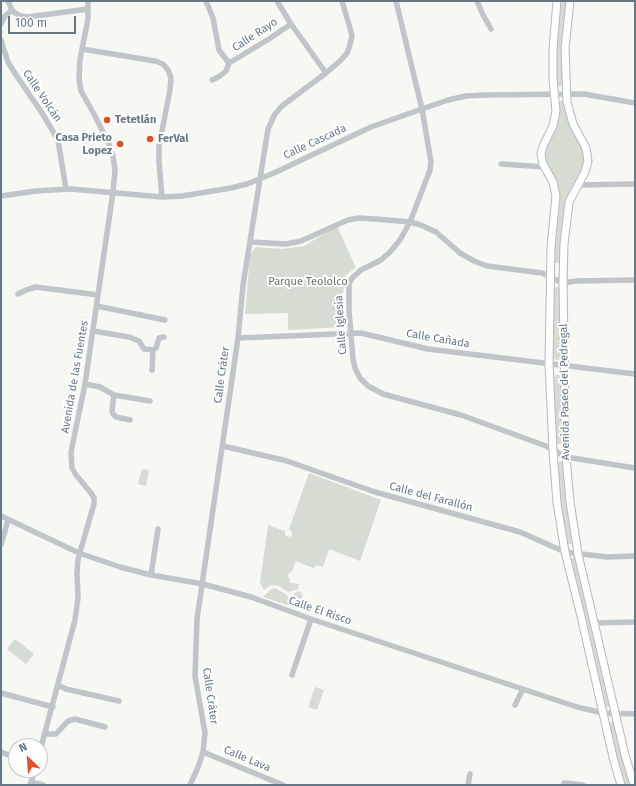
<!DOCTYPE html>
<meta charset="utf-8">
<style>
body{margin:0}
#map{position:relative;width:636px;height:786px;overflow:hidden;background:#f7f7f4;font-family:"Fira Sans",sans-serif}
canvas{display:block}
.frame{position:absolute;inset:0;border:2px solid #657886;pointer-events:none}
.north{position:absolute;left:8px;top:738px;width:40px;height:40px;box-sizing:border-box;background:#fff;border:1px solid #c1c9cf;border-radius:50%;rotate:335deg;font-size:11px;font-weight:700;line-height:16px;text-align:center;color:#657886}
.north::after{content:'';display:block;margin:auto;width:14px;height:18px;background:#e74e24;clip-path:polygon(50% 0,100% 100%,50% 72%,0 100%)}
.scale{position:absolute;left:8px;top:16px;width:68px;height:18px;box-sizing:border-box;border:2px solid #657886;border-top:0;padding-left:5px;font-size:12px;line-height:14px;white-space:nowrap;color:#657886;-webkit-text-stroke:3px #fff;paint-order:stroke}
</style>
<div id="map">
<canvas width="636" height="786"></canvas>
<div class="frame"></div>
<div class="north">N</div>
<div class="scale">100 m</div>
</div>
<script>
const context = document.querySelector('canvas').getContext('2d');
context.lineJoin = 'round';
function fillPath(path, color) {
  context.fillStyle = color;
  context.fill(path, 'evenodd');
}
function toPath(rows) {
  const path = new Path2D();
  for (const r of rows) {
    if (r.length === 3) {
      path.moveTo(r[0] + r[2], r[1]);
      path.arc(r[0], r[1], r[2], 0, 2 * Math.PI);
      continue;
    }
    path.moveTo(r[0], r[1]);
    for (let i = 2; i < r.length; i += 2) path.lineTo(r[i], r[i + 1]);
  }
  return path;
}
function trace(path, color, width, dash) {
  context.strokeStyle = color;
  context.lineWidth = width;
  context.lineCap = dash ? 'butt' : 'round';
  context.setLineDash(dash || []);
  context.stroke(path);
}
function drawText(font, color, halo, rows, align = 'center') {
  context.font = font + ' "Fira Sans",sans-serif';
  context.lineWidth = 4;
  context.setLineDash([]);
  context.textBaseline = 'middle';
  context.strokeStyle = halo;
  context.fillStyle = color;
  for (const [text, x, y, turn = 0] of rows) {
    context.save();
    context.translate(x, y);
    context.rotate((+turn || 0) * Math.PI / 180);
    context.textAlign = isNaN(turn) ? turn : align;
    if (halo) context.strokeText(text, 0, 0);
    context.fillText(text, 0, 0);
    context.restore();
  }
}
const green = toPath([
 [560,1,566,1,562,42,562,85,559,87,556,86,556,49],
 [560,101,564,102,583,149,585,161,581,174,570,193,567,201,561,263,553,263,559,189,556,180,545,163,544,157,545,147,558,103],
 [337,226,356,268,351,271,346,275,343,294,346,324,343,327,288,330,288,313,245,314,250,255,256,247,282,249,304,246],
 [556,287,558,287,560,289,561,359,557,360,555,360,553,354,553,292],
 [557,374,562,377,562,440,560,444,557,444,556,442,554,382,554,377],
 [560,461,563,462,573,539,572,543,569,544,567,542,560,505,557,466,558,463],
 [142,469,149,470,146,486,138,484],
 [309,473,381,500,360,561,329,549,323,567,317,565,313,568,296,561,292,571,288,574,288,577,290,579,289,581,290,583,299,584,298,589,288,592,279,586,271,585,264,590,260,583,268,525,285,531,285,535,288,537,292,536,292,532,289,529],
 [574,557,578,562,610,703,610,706,607,707,604,706,570,559],
 [275,588,286,594,291,602,297,605,296,608,263,597,270,590],
 [298,596,4.5],
 [15,639,34,654,26,664,7,649],
 [315,687,324,690,317,710,308,707],
 [611,721,614,722,630,785,624,785,616,756,609,724]
]);
const minor = toPath([
 [8,1,12,10,15,13,21,16,28,17,88,9],
 [206,1,213,18,219,50,229,63],
 [277,1,291,24,326,73],
 [396,1,422,109,431,162,430,170,410,222,400,240,391,251,381,260,361,270,352,278,349,284,349,311,353,359,355,368,360,378,368,386,383,394,461,415,546,446,566,457,635,468],
 [477,1,483,15,491,29],
 [1,24,5,16,12,10],
 [1,40,8,62,16,75,42,113,58,140,66,189],
 [82,49,155,61,163,64,168,70,171,78,170,90,159,146,159,162,162,197],
 [229,63,269,39,291,24],
 [212,80,220,76,226,71,229,63],
 [501,164,545,167],
 [578,185,635,184],
 [1,196,36,191,71,189,162,197,182,196,231,188,247,184,274,173,371,127,422,109,448,100,466,96,485,95,584,94,635,103],
 [250,242,286,244,301,241,348,220,359,218,375,219,410,222,421,225,436,232,460,253,474,261,487,266,542,273,563,283,576,281,635,280],
 [18,294,26,290,36,287,98,295],
 [97,306,165,320],
 [93,331,129,337,139,341,144,349,153,350],
 [238,338,361,333,428,349,635,374],
 [152,370,153,350,156,348,159,338,164,337],
 [85,384,100,387,114,395,150,401],
 [114,395,112,411,113,414,116,417,130,420],
 [223,446,287,461,375,492,520,532,565,552,607,557,635,556],
 [1,516,79,553,120,567,151,575,203,584,251,597,311,619,577,707,603,713,635,714],
 [1,545,8,520],
 [151,575,158,529],
 [594,623,635,622],
 [292,675,311,619],
 [58,685,66,689,119,701],
 [1,693,53,707],
 [515,705,523,689],
 [44,734,56,734,68,721,75,719,105,727],
 [40,751,75,620,78,598,77,574,78,559,94,504,94,498,91,493,76,475,72,468,71,452,85,384,113,192,115,170,113,156,109,144,95,116,81,91,79,79,80,59,88,19,88,1],
 [1,752,16,758],
 [203,752,283,785],
 [31,782,43,785],
 [564,783,583,785],
 [30,785,35,770],
 [190,785,199,765,203,752,205,733,195,676,197,619,238,338,243,285,268,129,275,114,282,106,326,73,341,60,347,53,350,45,352,35,342,1],
 [468,785,470,774]
]);
const major = toPath([
 [557,1,553,49,553,79,556,111,553,126,543,146,541,154,543,164,553,182,556,196,551,247,549,364,553,450,557,503,565,552,580,612,613,757,621,785],
 [570,1,565,48,567,102,573,124,586,148,588,161,585,172,569,202,564,244,563,283,566,457,570,502,578,554,625,755,634,785]
]);
const markers = [
 [107,120,4,"#e74e24"],
 [150,139,4,"#e74e24"],
 [120,144,4,"#e74e24"]
];
const streetNames = [
 ["Calle Rayo",255,35,-33],
 ["Calle Volcán",42,96,56],
 ["Calle Cascada",315,142,-25],
 ["Calle Iglesia",341,325,-94],
 ["Calle Cañada",438,339,10],
 ["Calle Cráter",222,375,-82],
 ["Avenida de las Fuentes",75,377,-80],
 ["Avenida Paseo del Pedregal",565,392,-91],
 ["Calle del Farallón",431,497,15],
 ["Calle El Risco",320,611,19],
 ["Calle Cráter",210,696,82],
 ["Calle Lava",247,759,23]
];
const poiNames = [
 ["Tetetlán",115,120],
 ["Casa Prieto",112,138,"right"],
 ["Lopez",112,151,"right"],
 ["FerVal",158,139]
];
const parkNames = [
 ["Parque Teololco",308,282]
];
fillPath(green, '#d7dcd3');
trace(major, '#b3b9bd', 9);
trace(minor, '#c0c5c9', 5.5);
trace(major, '#fff', 7);
for (const [x, y, r, color] of markers) {
  const dot = new Path2D();
  dot.arc(x, y, r, 0, 2 * Math.PI);
  context.fillStyle = color;
  context.fill(dot);
  trace(dot, '#fff', 1.5);
}
drawText('11px', '#657886', '#fff', streetNames);
drawText('bold 11px', '#657886', '#fff', poiNames, 'left');
drawText('11px', '#667861', '#fff', parkNames);
</script>
